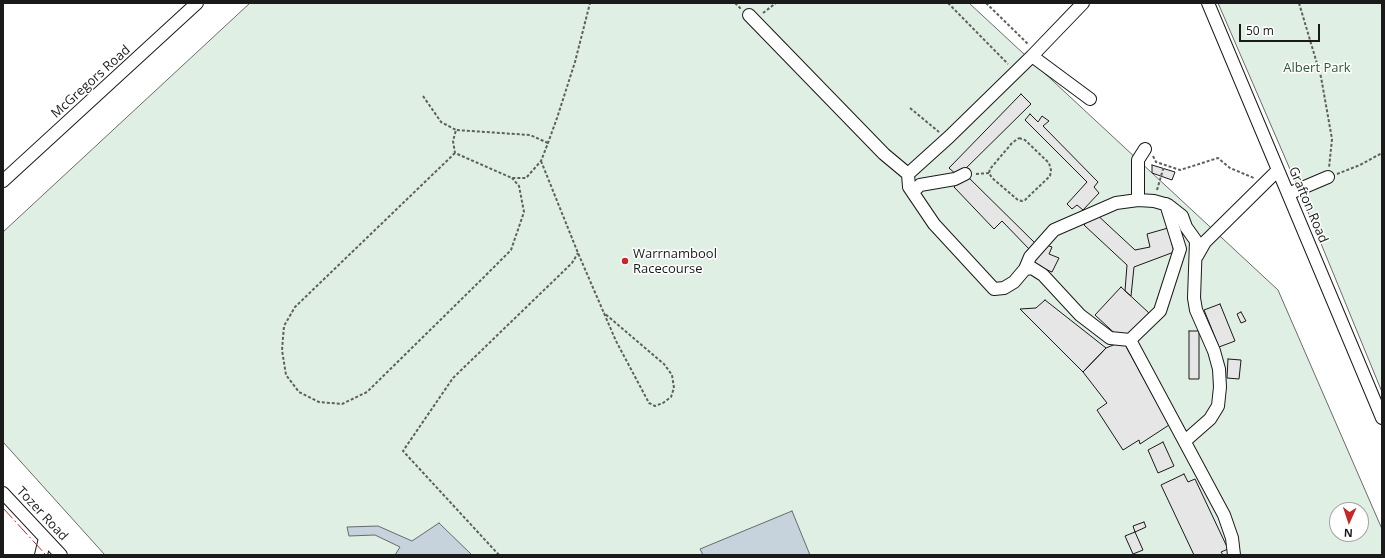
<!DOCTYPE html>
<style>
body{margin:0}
#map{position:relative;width:1385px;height:558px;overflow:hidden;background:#fff;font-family:"Open Sans",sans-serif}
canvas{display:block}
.frame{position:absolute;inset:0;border:4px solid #1a1a1a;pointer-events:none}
.north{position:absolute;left:1329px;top:502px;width:40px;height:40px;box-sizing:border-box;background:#fff;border:1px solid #a3a3a3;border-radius:50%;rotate:183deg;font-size:11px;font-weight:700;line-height:16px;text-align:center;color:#1a1a1a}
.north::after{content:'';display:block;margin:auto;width:14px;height:18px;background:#c62828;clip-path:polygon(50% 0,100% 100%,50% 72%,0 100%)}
.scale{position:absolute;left:1239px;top:24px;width:81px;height:18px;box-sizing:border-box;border:2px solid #1a1a1a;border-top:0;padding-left:5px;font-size:12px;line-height:14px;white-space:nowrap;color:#1a1a1a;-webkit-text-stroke:3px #fff;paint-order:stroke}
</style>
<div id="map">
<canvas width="1385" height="558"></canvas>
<div class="frame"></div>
<div class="north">N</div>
<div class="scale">50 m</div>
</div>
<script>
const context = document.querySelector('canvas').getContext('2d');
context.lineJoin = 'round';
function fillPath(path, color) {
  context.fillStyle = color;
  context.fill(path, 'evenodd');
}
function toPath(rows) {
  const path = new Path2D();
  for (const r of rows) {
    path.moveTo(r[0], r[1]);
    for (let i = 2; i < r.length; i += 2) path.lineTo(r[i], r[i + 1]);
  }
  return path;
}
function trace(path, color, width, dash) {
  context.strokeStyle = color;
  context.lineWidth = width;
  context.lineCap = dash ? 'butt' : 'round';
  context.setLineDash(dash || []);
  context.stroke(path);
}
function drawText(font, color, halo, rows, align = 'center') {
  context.font = font + ' "Open Sans",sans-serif';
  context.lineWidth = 3;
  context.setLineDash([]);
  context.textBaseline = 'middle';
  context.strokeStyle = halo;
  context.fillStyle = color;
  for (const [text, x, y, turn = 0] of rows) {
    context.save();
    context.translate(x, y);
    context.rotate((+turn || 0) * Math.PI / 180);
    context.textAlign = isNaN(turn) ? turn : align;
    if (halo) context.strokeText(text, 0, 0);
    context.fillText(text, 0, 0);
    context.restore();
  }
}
const green = toPath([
 [250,3,969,3,1278,290,1382,529,1382,555,105,555,3,442,3,232,250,3],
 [1337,510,1361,510,1361,534,1337,534,1337,510],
 [1218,3,1382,3,1382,392,1299,190,1218,3]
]);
const water = toPath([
 [792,511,810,555,703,555,700,549,792,511],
 [439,523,472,555,395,555,400,547,375,535,349,536,347,527,378,526,412,541,439,523]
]);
const building = toPath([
 [1021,94,1031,104,958,176,949,168,1021,94],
 [1030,114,1038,122,1042,116,1049,121,1043,126,1098,182,1094,187,1099,193,1083,210,1077,205,1072,209,1067,204,1087,182,1025,120,1030,114],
 [1152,165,1175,172,1172,180,1152,173,1152,165],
 [965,174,1036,244,1030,250,1002,221,994,229,954,187,965,174],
 [1094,212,1135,250,1150,247,1147,234,1168,228,1174,252,1134,267,1131,296,1125,291,1127,265,1084,225,1094,212],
 [1041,243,1052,247,1049,254,1059,258,1052,272,1033,264,1041,243],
 [1121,287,1149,313,1123,341,1095,315,1121,287],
 [1045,300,1106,348,1083,372,1020,309,1036,308,1045,300],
 [1220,304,1235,341,1219,347,1204,310,1220,304],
 [1241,312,1246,321,1241,323,1237,314,1241,312],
 [1189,331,1199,331,1199,379,1189,379,1189,331],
 [1123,341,1169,425,1140,444,1139,440,1123,450,1097,410,1107,403,1083,372,1106,348,1123,341],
 [1228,359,1241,360,1239,379,1227,378,1228,359],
 [1163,442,1174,466,1158,473,1148,450,1163,442],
 [1184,474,1188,482,1195,479,1228,549,1221,552,1223,555,1194,555,1161,485,1184,474],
 [1144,522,1146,527,1135,532,1133,526,1144,522],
 [1135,532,1143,550,1133,554,1125,536,1135,532]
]);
const path = toPath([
 [735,3,741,9],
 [948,3,1008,64],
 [986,3,1028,44],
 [1299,3,1321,77,1332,139,1329,168],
 [763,13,776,3],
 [423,96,441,122,456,130],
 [910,108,939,132],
 [1019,138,1025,140,1049,163,1051,170,1050,176,1025,200,1022,201,1018,200,992,178,989,173,990,169,1012,143,1019,138],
 [548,143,530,135,456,130,453,141,455,153,512,178,526,178,541,161,548,143,557,118,575,62,590,3],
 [455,153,295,307,284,326,282,350,286,375,299,392,319,402,342,404,367,392,480,281,511,250,524,212,519,186,512,178],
 [1153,156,1156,162,1180,170,1218,158,1230,168,1254,178],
 [541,161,578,253,616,341,649,403,655,406,663,403,671,397,674,388,672,375,664,364,604,313],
 [976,174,989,173],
 [1337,174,1360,165,1382,153],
 [1157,190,1164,166],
 [499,555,403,451,453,378,572,263,578,253]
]);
const minor = toPath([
 [1208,3,1382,418],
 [749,15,884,154,908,174,909,187,934,224,994,289,1004,288,1014,282,1025,269,1030,257,1054,230,1116,203,1138,200,1154,201,1168,205,1182,216,1186,227,1196,241,1194,298,1196,310,1214,351,1219,369,1220,387,1218,406,1210,419,1185,441],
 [1032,56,1090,99],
 [908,174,949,137,1032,56,1083,3],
 [3,181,197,3],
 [913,192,920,185,955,179,965,174],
 [1288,194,1328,177],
 [1138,200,1138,160,1145,149],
 [1166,204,1180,249,1160,311,1130,340,1224,515,1232,538,1234,555],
 [1197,256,1205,242,1278,170],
 [1025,269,1032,268,1043,275,1080,315,1110,338,1130,340],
 [3,493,61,555],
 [41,555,45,538]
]);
const power = toPath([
 [3,508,46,555]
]);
const markers = [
 [625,261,4,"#c62828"]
];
const parkNames = [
 ["Albert Park",1317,68]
];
const streetNames = [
 ["McGregors Road",91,82,-42],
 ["Grafton Road",1308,205,67],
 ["Tozer Road",42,514,47]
];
const poiNames = [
 ["Warrnambool",633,254],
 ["Racecourse",633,269]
];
fillPath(green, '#e0efe3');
trace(green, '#6a6a6a', 1);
fillPath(water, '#c6d2dc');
trace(water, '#6a6a6a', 1);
fillPath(building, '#e6e6e6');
trace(building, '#1a1a1a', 1);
trace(minor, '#1a1a1a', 14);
trace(path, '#5f5f5f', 2, [3, 2]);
trace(minor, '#fff', 12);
trace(power, '#c62828', 1, [14, 3, 2, 3]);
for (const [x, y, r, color] of markers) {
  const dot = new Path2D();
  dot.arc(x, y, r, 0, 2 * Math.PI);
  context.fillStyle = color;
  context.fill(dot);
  trace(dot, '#fff', 1.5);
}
drawText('13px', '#2b5a34', '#fff', parkNames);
drawText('13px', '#1a1a1a', '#fff', streetNames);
drawText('13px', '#1a1a1a', '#fff', poiNames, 'left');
</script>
